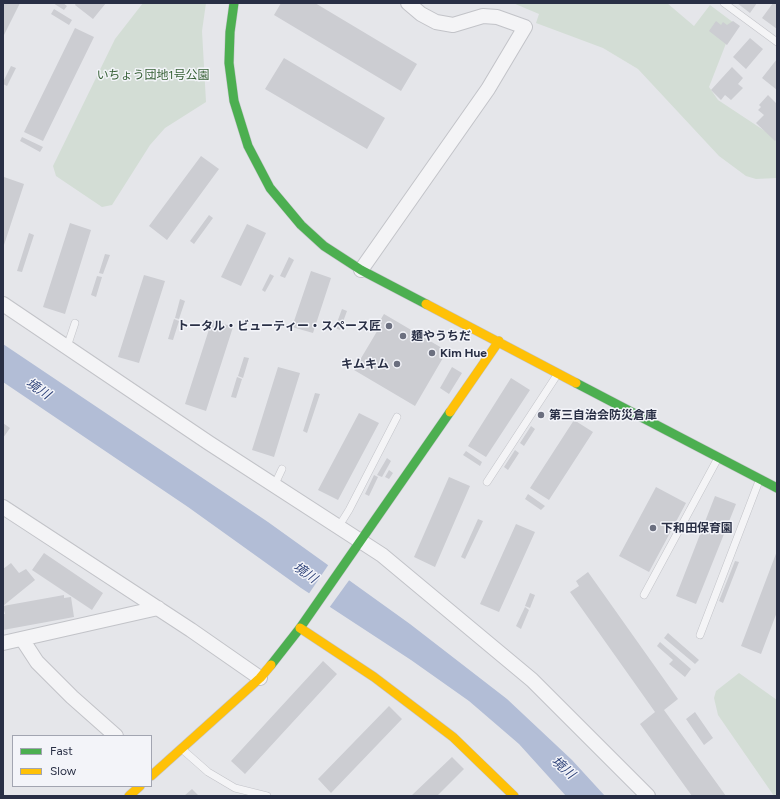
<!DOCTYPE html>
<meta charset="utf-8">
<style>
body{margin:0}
#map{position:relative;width:780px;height:799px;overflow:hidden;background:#e5e6ea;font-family:Figtree,sans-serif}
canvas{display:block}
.frame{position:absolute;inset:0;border:4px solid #292f45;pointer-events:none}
.legend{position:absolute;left:12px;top:735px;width:140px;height:52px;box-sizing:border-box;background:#f3f4f9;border:1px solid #a2a5b1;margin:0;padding:5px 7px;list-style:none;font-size:12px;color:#292f45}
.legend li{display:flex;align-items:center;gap:8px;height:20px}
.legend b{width:20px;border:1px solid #a2a5b1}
</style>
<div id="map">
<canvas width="780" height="799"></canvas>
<div class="frame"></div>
<ul class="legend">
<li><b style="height:5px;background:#4caf50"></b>Fast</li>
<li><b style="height:5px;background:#ffc107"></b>Slow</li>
</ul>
</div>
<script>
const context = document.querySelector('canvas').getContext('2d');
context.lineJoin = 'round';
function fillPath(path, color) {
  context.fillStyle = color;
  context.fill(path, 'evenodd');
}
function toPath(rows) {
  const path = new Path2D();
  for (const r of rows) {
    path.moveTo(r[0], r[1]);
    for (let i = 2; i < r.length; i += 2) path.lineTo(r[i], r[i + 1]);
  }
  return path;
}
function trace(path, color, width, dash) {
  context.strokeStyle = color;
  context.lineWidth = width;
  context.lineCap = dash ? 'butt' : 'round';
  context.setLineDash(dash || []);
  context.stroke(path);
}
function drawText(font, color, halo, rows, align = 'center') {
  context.font = font + ' Figtree,"Noto Sans JP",sans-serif';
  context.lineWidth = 3;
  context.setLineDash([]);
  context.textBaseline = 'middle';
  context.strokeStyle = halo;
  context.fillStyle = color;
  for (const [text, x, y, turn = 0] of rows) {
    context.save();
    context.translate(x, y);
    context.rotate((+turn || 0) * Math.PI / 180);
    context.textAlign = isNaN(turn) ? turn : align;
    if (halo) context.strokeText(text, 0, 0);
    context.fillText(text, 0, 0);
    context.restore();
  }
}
const green = toPath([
 [143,3,206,3,202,31,206,102,165,128,150,145,112,205,102,207,56,176,53,166,115,39],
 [513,3,667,3,694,26,710,5,734,23,709,87,718,100,777,139,777,178,756,179,746,176,719,156,638,69,603,48,536,23,539,14],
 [739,673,777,700,777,796,774,796,718,715,714,698,716,691]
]);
const water = toPath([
 [3,344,268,522,410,624,507,699,572,760,605,796,566,796,519,744,469,701,411,660,301,588,188,507,3,382]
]);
const pier = toPath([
 [329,564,350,579,329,608,308,595]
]);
const building = toPath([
 [3,3,20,3,3,37],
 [53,3,63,3,67,6,64,10],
 [76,3,106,3,93,19,75,5],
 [281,3,315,3,417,64,401,91,274,15],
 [737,3,757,3,750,13],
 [773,3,777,3,777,29,762,18],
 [54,9,72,20,69,25,51,14],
 [716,21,721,25,723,22,727,25,733,21,740,26,727,45,709,31],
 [75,28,94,37,43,141,24,132],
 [750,38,763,49,746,69,733,57],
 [284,58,385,118,367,149,265,89],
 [777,59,777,90,762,78],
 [11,66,16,68,7,86,3,84,3,82],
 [732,67,743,78,738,84,743,88,731,100,725,95,721,100,711,90],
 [768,95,777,104,777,139,775,141,756,123,764,115,758,110,761,107,759,105],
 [22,137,43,147,40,152,20,141],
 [201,156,219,169,167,240,149,226],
 [4,177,24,184,3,248,3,180],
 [209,215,213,218,194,244,190,241],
 [70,223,91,230,65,314,43,307],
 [247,224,266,233,241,286,221,277],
 [29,233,34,235,22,272,17,271],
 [105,254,110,255,103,274,99,273],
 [289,257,294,260,285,278,280,276],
 [311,271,331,278,313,333,292,327],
 [270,274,274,276,265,292,262,290],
 [144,275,165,281,139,363,118,357],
 [97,276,102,277,96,297,91,295],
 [180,299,185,301,179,319,175,318],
 [342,309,347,311,340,330,335,328],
 [384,314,447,351,415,406,354,370,379,328,376,327],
 [174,319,179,321,173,340,168,339],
 [212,320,233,327,206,411,185,404],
 [244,357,249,358,243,378,238,376],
 [278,367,300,373,274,457,252,450],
 [452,367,462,373,449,394,440,388],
 [237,377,242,379,236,398,231,397],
 [511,378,530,390,486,457,468,446],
 [315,393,320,394,307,433,303,431],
 [540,412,545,415,542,419,537,416],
 [359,413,379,423,338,500,318,490],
 [574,420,593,432,549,500,530,488],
 [3,423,10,428,3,438],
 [531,426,535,429,524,446,520,443],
 [515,450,519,453,508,470,504,467],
 [466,451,482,462,480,466,463,455],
 [387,458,391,461,382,477,377,475],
 [389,470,393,473,389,479,385,477],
 [374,475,378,477,369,496,365,494],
 [449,477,470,486,435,567,414,557],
 [656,487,686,503,649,572,619,556],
 [528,494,545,506,541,510,525,499],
 [715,496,736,504,696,604,676,596],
 [478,519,483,521,465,559,461,557],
 [516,524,535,532,499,612,480,604],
 [777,551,777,612,761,654,741,646],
 [44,553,103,593,92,610,32,570],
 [735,561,739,562,723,603,719,601],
 [11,563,19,573,26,569,35,580,3,606,3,569],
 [588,572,678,699,664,710,726,796,692,796,640,724,655,712,570,592,579,586,576,581],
 [530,593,535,595,530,608,525,606],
 [64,595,64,598,71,597,74,617,3,630,3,614,5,614,3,606],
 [525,607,529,610,521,629,516,626],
 [668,633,699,660,695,664,664,638],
 [660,642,691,669,685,677,669,664,673,660,657,646],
 [323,661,337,674,245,774,231,761],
 [389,706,402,719,331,793,318,779],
 [695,712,713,738,704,745,686,719],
 [452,757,464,769,437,796,411,796],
 [192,789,199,796,184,796]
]);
const lane = toPath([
 [724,3,777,42],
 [67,347,75,323],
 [487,482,557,375],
 [274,486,282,469],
 [339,526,349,510,397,417],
 [644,595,718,458],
 [700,635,759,481],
 [183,750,208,772,235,788,267,796]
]);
const street = toPath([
 [361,270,488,89,525,27,497,17,483,16,453,25,436,22,421,14,408,3],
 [3,304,209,443,382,555,532,680,648,796],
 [3,507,191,630,260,678],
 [22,639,37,662,72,697,116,736],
 [3,643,158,608]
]);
const fast = toPath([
 [234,3,230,32,229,63,234,101,248,146,270,188,301,225,324,246,361,270,426,304],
 [576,383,777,488],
 [271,665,300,628,450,412]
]);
const slow = toPath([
 [426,304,576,383],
 [450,412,499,341],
 [300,628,374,677,453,737,514,796],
 [151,776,260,678,271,665],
 [129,796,140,786]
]);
const markers = [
 [389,326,4,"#6b6f7f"],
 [403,336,4,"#6b6f7f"],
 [432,353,4,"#6b6f7f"],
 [397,364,4,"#6b6f7f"],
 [541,415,4,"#6b6f7f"],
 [653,528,4,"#6b6f7f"]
];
const parkNames = [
 ["いちょう団地1号公園",153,75]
];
const poiNames = [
 ["トータル・ビューティー・スペース匠",381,326,"right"],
 ["麺やうちだ",411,336],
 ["Kim Hue",440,353],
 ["キムキム",389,364,"right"],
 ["第三自治会防災倉庫",549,415],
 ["下和田保育園",661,528]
];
const waterNames = [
 ["境川",38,389,34],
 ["境川",305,573,35],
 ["境川",563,768,41]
];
fillPath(green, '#d3ddd5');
fillPath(water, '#b2bdd6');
fillPath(pier, '#e5e6ea');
fillPath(building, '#cccdd2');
trace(lane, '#c2c3c8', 8);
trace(street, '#c2c3c8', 16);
trace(fast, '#c2c3c8', 10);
trace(slow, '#c2c3c8', 10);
trace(lane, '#f4f4f6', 7);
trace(street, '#f4f4f6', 14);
trace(fast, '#4caf50', 9);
trace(slow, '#ffc107', 9);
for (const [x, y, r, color] of markers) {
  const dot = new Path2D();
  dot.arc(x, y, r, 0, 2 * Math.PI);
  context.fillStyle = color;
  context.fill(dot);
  trace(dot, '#f3f4f9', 1.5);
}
drawText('12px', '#376136', '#f3f4f9', parkNames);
drawText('bold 12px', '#292f45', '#f3f4f9', poiNames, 'left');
drawText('italic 13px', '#31457b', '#f3f4f9', waterNames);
</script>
